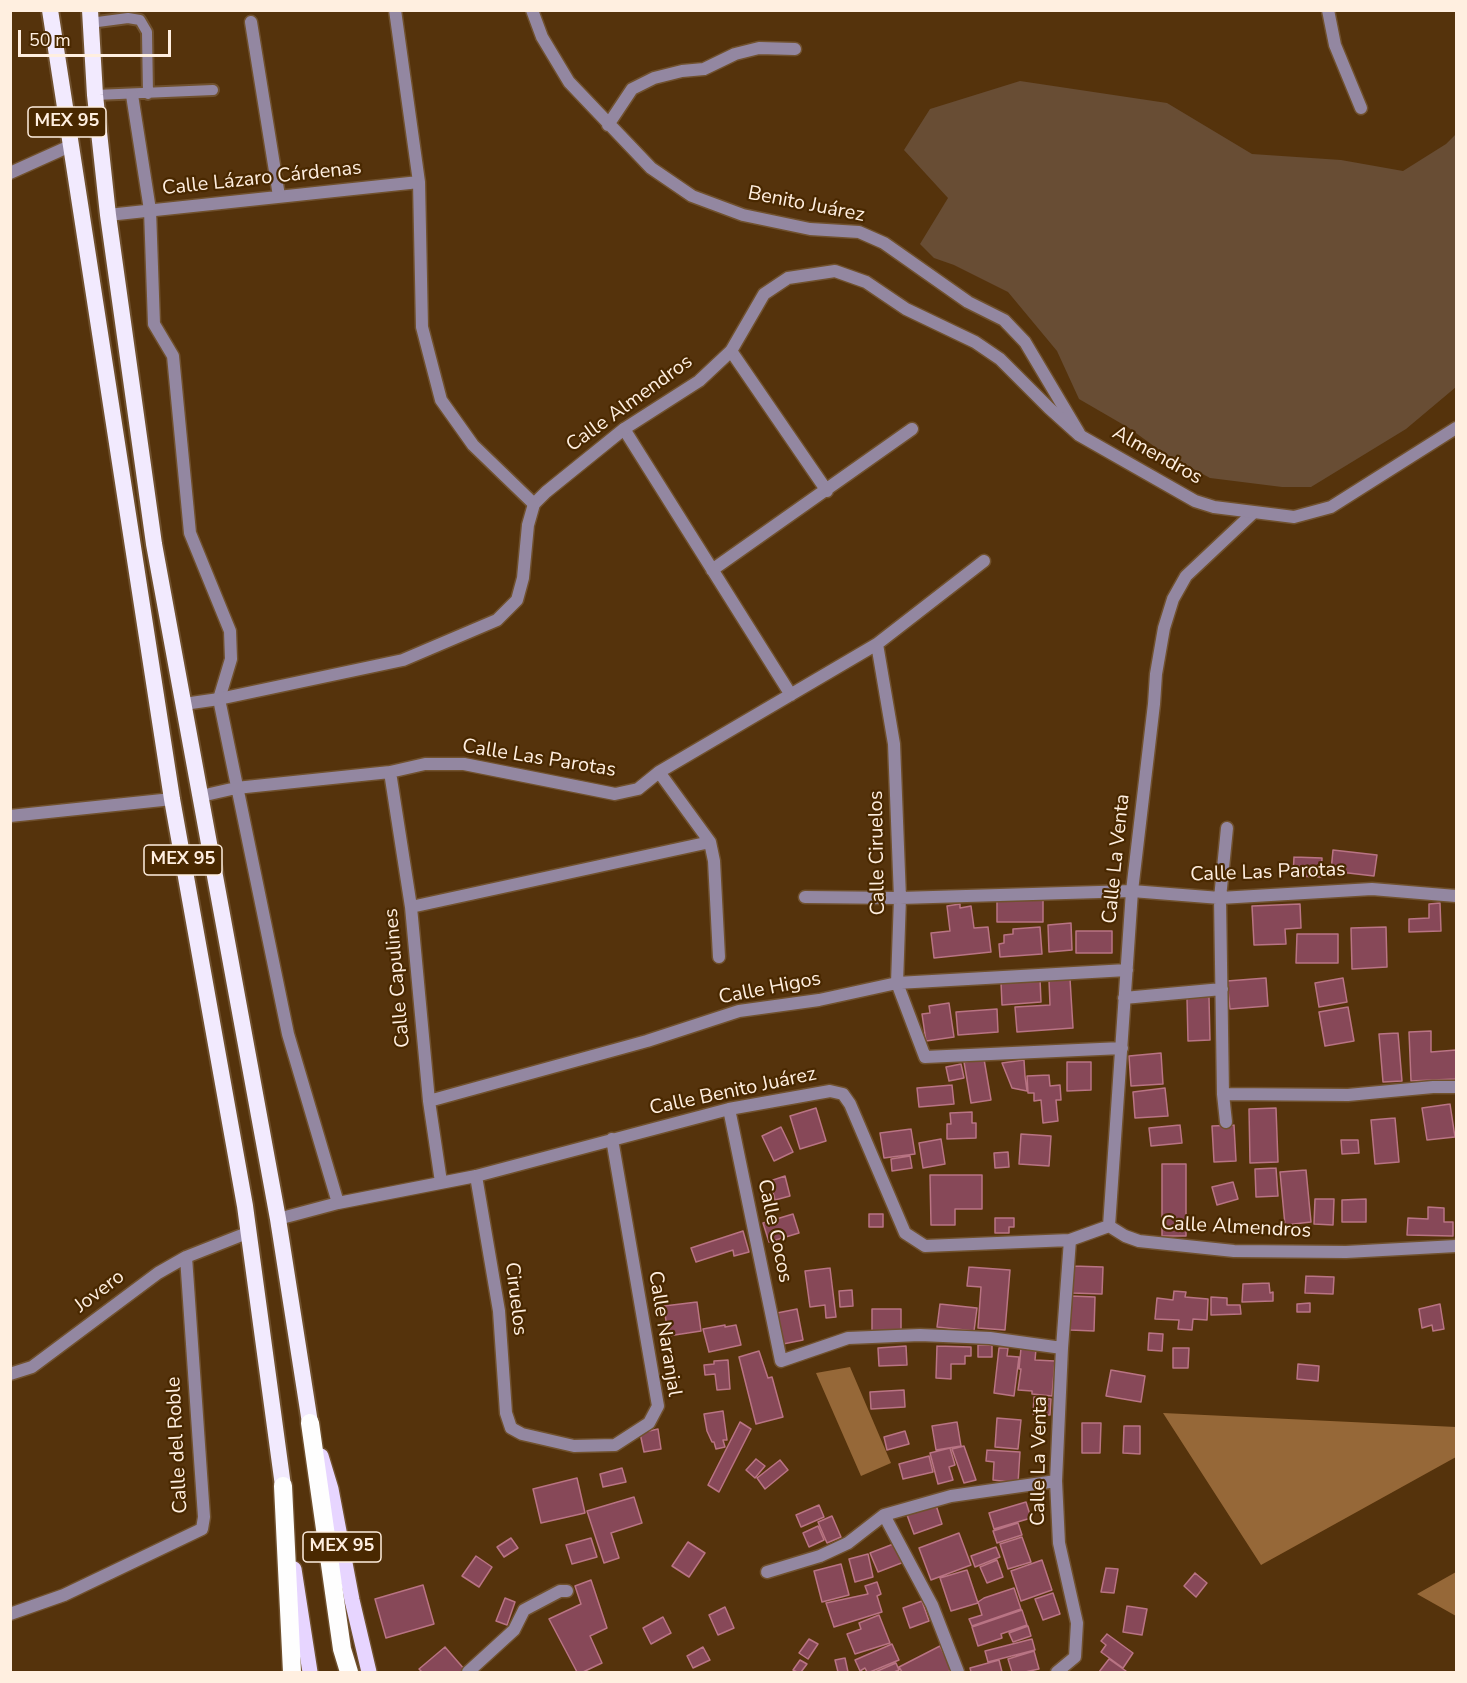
<!DOCTYPE html>
<meta charset="utf-8">
<style>
body{margin:0}
#map{position:relative;width:1467px;height:1683px;overflow:hidden;background:#55330c;font-family:"Nunito Sans",sans-serif}
canvas{display:block}
.frame{position:absolute;inset:0;border:12px solid #ffefe0;pointer-events:none}
.scale{position:absolute;left:18px;top:30px;width:153px;height:27px;box-sizing:border-box;border:3px solid #ffefe0;border-top:0;padding-left:8px;font-size:18px;line-height:21px;white-space:nowrap;color:#ffefe0;-webkit-text-stroke:4px #492800;paint-order:stroke}
</style>
<div id="map">
<canvas width="1467" height="1683"></canvas>
<div class="frame"></div>
<div class="scale">50 m</div>
</div>
<script>
const context = document.querySelector('canvas').getContext('2d');
context.lineJoin = 'round';
function fillPath(path, color) {
  context.fillStyle = color;
  context.fill(path, 'evenodd');
}
function toPath(rows) {
  const path = new Path2D();
  for (const r of rows) {
    path.moveTo(r[0], r[1]);
    for (let i = 2; i < r.length; i += 2) path.lineTo(r[i], r[i + 1]);
  }
  return path;
}
function trace(path, color, width, dash) {
  context.strokeStyle = color;
  context.lineWidth = width;
  context.lineCap = dash ? 'butt' : 'round';
  context.setLineDash(dash || []);
  context.stroke(path);
}
function drawText(font, color, halo, rows, align = 'center') {
  context.font = font + ' "Nunito Sans",sans-serif';
  context.lineWidth = 4.5;
  context.setLineDash([]);
  context.textBaseline = 'middle';
  context.strokeStyle = halo;
  context.fillStyle = color;
  for (const [text, x, y, turn = 0] of rows) {
    context.save();
    context.translate(x, y);
    context.rotate((+turn || 0) * Math.PI / 180);
    context.textAlign = isNaN(turn) ? turn : align;
    if (halo) context.strokeText(text, 0, 0);
    context.fillText(text, 0, 0);
    context.restore();
  }
}
const green = toPath([
 [1020,81,1167,103,1252,154,1341,160,1403,171,1446,144,1456,134,1456,387,1406,429,1311,487,1282,487,1210,478,1162,452,1129,428,1079,399,1057,351,1008,292,954,265,934,258,920,244,948,198,904,150,930,109]
]);
const forest = toPath([
 [850,1367,891,1463,861,1476,816,1373],
 [1163,1413,1456,1427,1456,1457,1261,1565],
 [1456,1572,1456,1616,1417,1594]
]);
const building = toPath([
 [1333,850,1377,855,1374,876,1331,871,1333,850],
 [1294,857,1322,858,1321,877,1293,876,1294,857],
 [1043,897,1043,922,997,922,997,898,1043,897],
 [1440,903,1441,931,1409,932,1409,919,1429,918,1429,904,1440,903],
 [960,904,960,908,971,906,974,928,988,927,991,952,934,958,931,933,950,931,947,906,960,904],
 [1300,904,1301,928,1285,929,1286,944,1254,945,1252,906,1300,904],
 [1071,923,1072,950,1049,952,1048,925,1071,923],
 [1040,927,1042,954,1000,957,999,944,1004,943,1004,935,1013,934,1013,929,1040,927],
 [1386,927,1387,967,1352,969,1351,928,1386,927],
 [1076,931,1112,931,1112,953,1076,953,1076,931],
 [1297,934,1338,934,1338,963,1296,963,1297,934],
 [1266,978,1268,1006,1230,1009,1227,981,1266,978],
 [1343,978,1347,1002,1319,1007,1315,983,1343,978],
 [1040,979,1041,1002,1002,1005,1001,982,1040,979],
 [1070,979,1073,1028,1017,1032,1015,1007,1050,1005,1049,980,1070,979],
 [1209,997,1210,1040,1188,1041,1187,998,1209,997],
 [949,1003,954,1037,926,1041,922,1014,930,1013,929,1006,949,1003],
 [1348,1007,1354,1041,1325,1046,1319,1012,1348,1007],
 [997,1009,998,1032,958,1035,956,1012,997,1009],
 [1431,1031,1431,1052,1456,1050,1456,1079,1411,1081,1409,1032,1431,1031],
 [1398,1033,1402,1081,1383,1082,1379,1034,1398,1033],
 [1161,1053,1163,1084,1131,1086,1129,1056,1161,1053],
 [984,1059,991,1100,971,1103,964,1062,984,1059],
 [1024,1060,1025,1076,1027,1091,1012,1088,1002,1063,1024,1060],
 [1067,1062,1091,1062,1091,1090,1067,1091,1067,1062],
 [961,1064,964,1078,949,1081,946,1067,961,1064],
 [1049,1075,1050,1086,1060,1085,1061,1100,1056,1100,1058,1121,1043,1123,1041,1100,1034,1101,1034,1093,1028,1093,1027,1076,1049,1075],
 [952,1085,954,1104,919,1107,917,1088,952,1085],
 [1165,1088,1168,1116,1135,1118,1133,1092,1165,1088],
 [1450,1104,1455,1137,1427,1140,1422,1108,1450,1104],
 [816,1108,826,1141,800,1149,790,1116,816,1108],
 [1276,1108,1278,1162,1250,1163,1249,1109,1276,1108],
 [972,1112,972,1123,976,1123,976,1138,947,1139,947,1124,951,1124,950,1113,972,1112],
 [1395,1118,1399,1162,1375,1164,1371,1120,1395,1118],
 [1180,1125,1182,1143,1151,1146,1149,1128,1180,1125],
 [1234,1125,1236,1161,1214,1162,1212,1126,1234,1125],
 [781,1127,793,1152,774,1161,762,1136,781,1127],
 [911,1129,915,1154,884,1158,880,1133,911,1129],
 [1021,1134,1051,1136,1049,1166,1019,1164,1021,1134],
 [941,1139,945,1164,923,1168,919,1143,941,1139],
 [1341,1140,1358,1140,1359,1153,1342,1154,1341,1140],
 [1008,1152,1009,1167,995,1168,994,1153,1008,1152],
 [910,1156,912,1168,892,1171,891,1159,910,1156],
 [1162,1164,1186,1164,1186,1236,1162,1236,1162,1164],
 [1276,1168,1278,1196,1256,1197,1255,1169,1276,1168],
 [1306,1170,1311,1222,1285,1225,1280,1172,1306,1170],
 [930,1175,982,1175,982,1209,955,1209,955,1225,931,1225,930,1175],
 [785,1176,790,1196,775,1200,770,1181,785,1176],
 [1233,1182,1238,1199,1217,1205,1212,1187,1233,1182],
 [1315,1199,1334,1199,1333,1225,1314,1224,1315,1199],
 [1366,1199,1366,1222,1342,1222,1342,1200,1366,1199],
 [1428,1207,1444,1208,1444,1222,1453,1222,1453,1236,1407,1235,1408,1218,1428,1219,1428,1207],
 [793,1214,799,1233,769,1242,763,1223,793,1214],
 [869,1214,883,1214,883,1227,869,1227,869,1214],
 [995,1218,1014,1218,1014,1227,1009,1227,1009,1233,995,1233,995,1218],
 [743,1231,749,1252,734,1256,733,1250,696,1262,691,1248,743,1231],
 [1073,1266,1103,1267,1102,1294,1072,1293,1073,1266],
 [969,1267,1010,1270,1005,1330,978,1328,981,1287,967,1286,969,1267],
 [830,1268,836,1317,826,1318,825,1305,810,1307,805,1271,830,1268],
 [1306,1276,1334,1277,1333,1294,1305,1293,1306,1276],
 [1269,1283,1270,1293,1273,1292,1273,1301,1242,1302,1243,1284,1269,1283],
 [852,1290,853,1306,840,1307,839,1291,852,1290],
 [1174,1291,1186,1292,1185,1297,1208,1299,1207,1320,1193,1319,1192,1330,1178,1329,1179,1320,1155,1319,1157,1298,1173,1300,1174,1291],
 [1071,1296,1095,1297,1094,1331,1070,1330,1071,1296],
 [1211,1297,1227,1298,1227,1305,1240,1305,1241,1314,1211,1315,1211,1297],
 [697,1302,701,1331,668,1336,664,1306,697,1302],
 [1310,1303,1310,1312,1297,1312,1297,1304,1310,1303],
 [940,1304,977,1308,974,1331,937,1327,940,1304],
 [1440,1304,1444,1329,1433,1331,1432,1325,1422,1328,1419,1309,1440,1304],
 [797,1309,803,1340,783,1344,777,1313,797,1309],
 [872,1309,901,1309,901,1331,872,1331,872,1309],
 [725,1325,725,1327,736,1325,741,1345,709,1352,703,1329,725,1325],
 [1149,1333,1163,1334,1162,1351,1148,1350,1149,1333],
 [978,1345,992,1345,992,1357,978,1357,978,1345],
 [906,1346,907,1365,879,1366,878,1348,906,1346],
 [937,1346,971,1347,971,1356,965,1356,965,1364,951,1364,951,1379,936,1378,937,1346],
 [999,1348,1008,1348,1007,1356,1019,1357,1014,1396,994,1393,999,1348],
 [1021,1348,1036,1349,1035,1360,1055,1361,1052,1396,1032,1394,1032,1391,1018,1390,1021,1369,1019,1369,1021,1348],
 [1173,1348,1189,1348,1188,1368,1173,1368,1173,1348],
 [759,1351,768,1378,772,1377,783,1417,756,1424,739,1357,759,1351],
 [728,1360,730,1389,717,1390,715,1374,705,1375,704,1365,714,1364,714,1361,728,1360],
 [1298,1364,1319,1366,1318,1381,1297,1379,1298,1364],
 [1111,1370,1145,1376,1141,1402,1106,1396,1111,1370],
 [904,1390,905,1407,871,1409,870,1392,904,1390],
 [1034,1397,1051,1399,1050,1415,1033,1414,1034,1397],
 [723,1411,727,1440,723,1440,725,1447,716,1449,714,1442,712,1442,707,1431,704,1414,723,1411],
 [997,1418,1021,1420,1018,1449,995,1447,997,1418],
 [740,1422,751,1429,719,1492,708,1485,740,1422],
 [957,1422,961,1446,936,1450,932,1426,957,1422],
 [1082,1423,1101,1423,1100,1453,1082,1453,1082,1423],
 [1124,1426,1140,1426,1140,1454,1123,1453,1124,1426],
 [658,1429,661,1449,644,1452,640,1433,658,1429],
 [905,1431,909,1444,887,1450,884,1437,905,1431],
 [964,1446,976,1480,964,1483,952,1449,964,1446],
 [950,1448,955,1465,949,1467,953,1480,938,1484,930,1453,950,1448],
 [987,1450,1020,1452,1018,1483,993,1480,994,1462,986,1461,987,1450],
 [929,1456,933,1472,903,1479,899,1464,929,1456],
 [756,1459,765,1466,755,1478,746,1470,756,1459],
 [780,1460,788,1470,765,1489,757,1478,780,1460],
 [622,1468,626,1482,603,1487,600,1474,622,1468],
 [577,1478,585,1513,541,1523,533,1489,577,1478],
 [634,1497,642,1523,611,1533,619,1558,604,1563,587,1511,634,1497],
 [1026,1502,1031,1518,994,1529,989,1513,1026,1502],
 [819,1505,824,1517,801,1527,796,1515,819,1505],
 [936,1505,942,1524,914,1534,907,1515,936,1505],
 [832,1516,841,1537,827,1543,818,1522,832,1516],
 [1018,1523,1022,1535,997,1543,993,1531,1018,1523],
 [818,1526,824,1540,809,1547,803,1533,818,1526],
 [959,1533,971,1565,931,1580,919,1548,959,1533],
 [1022,1537,1031,1562,1008,1569,1000,1544,1022,1537],
 [511,1538,518,1548,504,1557,497,1547,511,1538],
 [591,1538,597,1557,572,1564,566,1545,591,1538],
 [688,1542,705,1553,689,1577,672,1566,688,1542],
 [896,1543,904,1562,878,1572,870,1553,896,1543],
 [996,1547,1000,1557,975,1567,971,1556,996,1547],
 [868,1554,873,1577,855,1582,849,1559,868,1554],
 [476,1556,492,1567,479,1587,462,1576,476,1556],
 [997,1560,1003,1577,987,1583,980,1567,997,1560],
 [1042,1560,1052,1590,1021,1601,1011,1571,1042,1560],
 [841,1564,849,1595,822,1602,814,1571,841,1564],
 [1106,1568,1118,1569,1114,1593,1101,1592,1106,1568],
 [967,1570,978,1603,951,1611,940,1578,967,1570],
 [1195,1573,1207,1583,1196,1597,1184,1586,1195,1573],
 [591,1580,607,1628,590,1636,602,1663,583,1672,577,1672,549,1619,581,1604,575,1586,591,1580],
 [877,1582,881,1594,877,1596,882,1612,834,1627,826,1603,868,1594,865,1586,877,1582],
 [423,1585,434,1624,386,1638,375,1599,423,1585],
 [1014,1588,1021,1609,972,1626,969,1619,982,1615,978,1602,984,1598,1014,1588],
 [1053,1593,1060,1614,1043,1620,1035,1599,1053,1593],
 [505,1598,515,1602,507,1625,496,1621,505,1598],
 [922,1601,929,1621,910,1628,903,1608,922,1601],
 [1127,1606,1147,1609,1142,1635,1123,1632,1127,1606],
 [725,1607,734,1628,718,1635,709,1615,725,1607],
 [1022,1610,1027,1625,1001,1634,1002,1638,978,1646,972,1627,1022,1610],
 [879,1615,890,1643,855,1654,847,1634,861,1629,859,1623,879,1615],
 [663,1617,671,1633,651,1644,643,1628,663,1617],
 [1028,1626,1031,1636,1013,1642,1009,1633,1028,1626],
 [1107,1634,1133,1653,1123,1668,1101,1652,1106,1645,1101,1641,1107,1634],
 [809,1639,818,1644,808,1659,799,1653,809,1639],
 [1032,1639,1035,1650,988,1662,985,1651,1032,1639],
 [892,1644,899,1660,870,1672,867,1672,865,1668,860,1671,855,1660,892,1644],
 [940,1646,952,1670,948,1672,902,1672,899,1667,940,1646],
 [445,1647,465,1670,463,1672,422,1672,419,1669,445,1647],
 [703,1647,710,1660,693,1668,687,1656,703,1647],
 [1034,1651,1039,1669,1025,1672,1012,1672,1008,1659,1034,1651],
 [845,1658,848,1672,838,1672,835,1660,845,1658],
 [1109,1659,1126,1671,1125,1672,1099,1672,1109,1659],
 [800,1660,807,1664,801,1672,797,1672,793,1670,800,1660],
 [999,1660,1002,1672,971,1672,970,1668,999,1660],
 [896,1663,899,1670,894,1672,875,1672,896,1663]
]);
const service = toPath([
 [90,23,128,18,140,20,147,32,148,94],
 [95,95,213,90]
]);
const minor = toPath([
 [395,10,419,182,422,327,441,400,473,445,534,504],
 [532,10,542,37,569,82,651,168,692,196,743,215,810,229,859,232,884,243,968,302,1004,320,1025,342,1079,433],
 [1328,10,1335,45,1361,108],
 [251,22,279,196],
 [132,95,150,210,154,324,173,356,190,533,230,631,231,659,219,699,288,1034,338,1203],
 [608,125,632,89,654,78,682,71,704,69,735,54,759,48,795,49],
 [10,173,70,146],
 [108,215,419,182],
 [731,351,827,491],
 [624,429,791,695],
 [1253,513,1186,576,1173,599,1164,628,1156,674,1154,704,1132,891,1109,1226,1125,1236,1139,1241,1234,1251,1346,1252,1456,1246],
 [712,570,912,429],
 [877,644,894,744,900,898,897,983,925,1057,1122,1048],
 [390,772,411,907,429,1101,441,1182],
 [659,772,710,842,714,861,719,957],
 [201,796,236,788,390,772,425,764,464,764,615,794,638,789,659,772,877,644,984,561],
 [10,816,172,799],
 [805,897,900,898,1132,891,1220,898,1372,889,1456,896],
 [411,907,710,842],
 [1124,998,1222,989],
 [1223,1094,1348,1095,1433,1087,1456,1087],
 [429,1101,647,1041,739,1011,819,1000,897,983,1127,970],
 [729,1109,781,1361,848,1338,920,1335,990,1338,1062,1348],
 [1226,1122,1223,1094,1220,898,1227,828],
 [476,1176,499,1311,506,1413,511,1428,522,1434,574,1446,615,1445,649,1423,658,1406,612,1139],
 [278,1219,338,1203,476,1176,729,1109,830,1091,843,1094,850,1104,905,1233,925,1246,1070,1240,1109,1226],
 [10,1374,32,1367,158,1273,186,1257,247,1233],
 [884,1515,932,1605,958,1672],
 [767,1572,820,1556,848,1543,884,1515,951,1496,1056,1481],
 [10,1614,64,1595,202,1529,204,1517,186,1257],
 [468,1672,514,1630,524,1610,560,1591,567,1591],
 [1057,1672,1075,1657,1077,1623,1059,1543,1056,1481,1062,1348,1070,1240]
]);
const tertiary = toPath([
 [184,704,219,699,403,660,497,620,517,600,523,578,528,525,534,504,546,492,624,429,699,381,731,351,764,294,788,278,835,271,866,282,906,309,975,342,1000,359,1049,408,1079,435,1195,501,1214,507,1294,517,1331,507,1456,428]
]);
const primary = toPath([
 [321,1456,331,1489,352,1600,369,1672],
 [294,1569,310,1672]
]);
const trunk = toPath([
 [50,10,172,799,245,1206,283,1486],
 [90,10,95,95,108,215,154,544,278,1219,310,1423]
]);
const motorway = toPath([
 [310,1423,342,1649,349,1672],
 [283,1486,292,1672]
]);
const shields = [
 [67,122,78],
 [183,860,78],
 [342,1547,78]
];
const shieldNames = [
 ["MEX 95",67,122],
 ["MEX 95",183,860],
 ["MEX 95",342,1547]
];
const streetNames = [
 ["Calle Lázaro Cárdenas",262,179,-6],
 ["Benito Juárez",806,205,11],
 ["Calle Almendros",630,404,-36],
 ["Almendros",1157,456,29],
 ["Calle Las Parotas",539,759,9],
 ["Calle Ciruelos",878,853,-91],
 ["Calle La Venta",1117,859,-84],
 ["Calle Las Parotas",1268,873,-2],
 ["Calle Capulines",398,978,-95],
 ["Calle Higos",770,989,-11],
 ["Calle Benito Juárez",733,1092,-12],
 ["Calle Almendros",1236,1228,3],
 ["Calle Cocos",774,1231,78],
 ["Jovero",100,1292,-37],
 ["Ciruelos",515,1299,83],
 ["Calle Naranjal",664,1334,81],
 ["Calle del Roble",178,1445,-93],
 ["Calle La Venta",1040,1461,-89]
];
fillPath(green, '#684d34');
fillPath(forest, '#966838');
fillPath(building, '#874858');
trace(building, '#b97484', 1.5);
trace(service, '#70512e', 14);
trace(minor, '#70512e', 15);
trace(tertiary, '#70512e', 15);
trace(primary, '#70512e', 18);
trace(trunk, '#70512e', 20);
trace(motorway, '#70512e', 21);
trace(service, '#9387a1', 10);
trace(minor, '#9387a1', 12);
trace(tertiary, '#9387a1', 12);
trace(primary, '#e7d5ff', 15);
trace(trunk, '#f2eafe', 16);
trace(motorway, '#fefefe', 18);
for (const [x, y, w] of shields) {
  const box = new Path2D();
  box.roundRect(x - w / 2, y - 15, w, 30, 4.5);
  context.fillStyle = '#492800';
  context.fill(box);
  trace(box, '#ffefe0', 1.5);
}
drawText('bold 18px', '#ffefe0', null, shieldNames);
drawText('20px', '#ffefe0', '#492800', streetNames);
</script>
